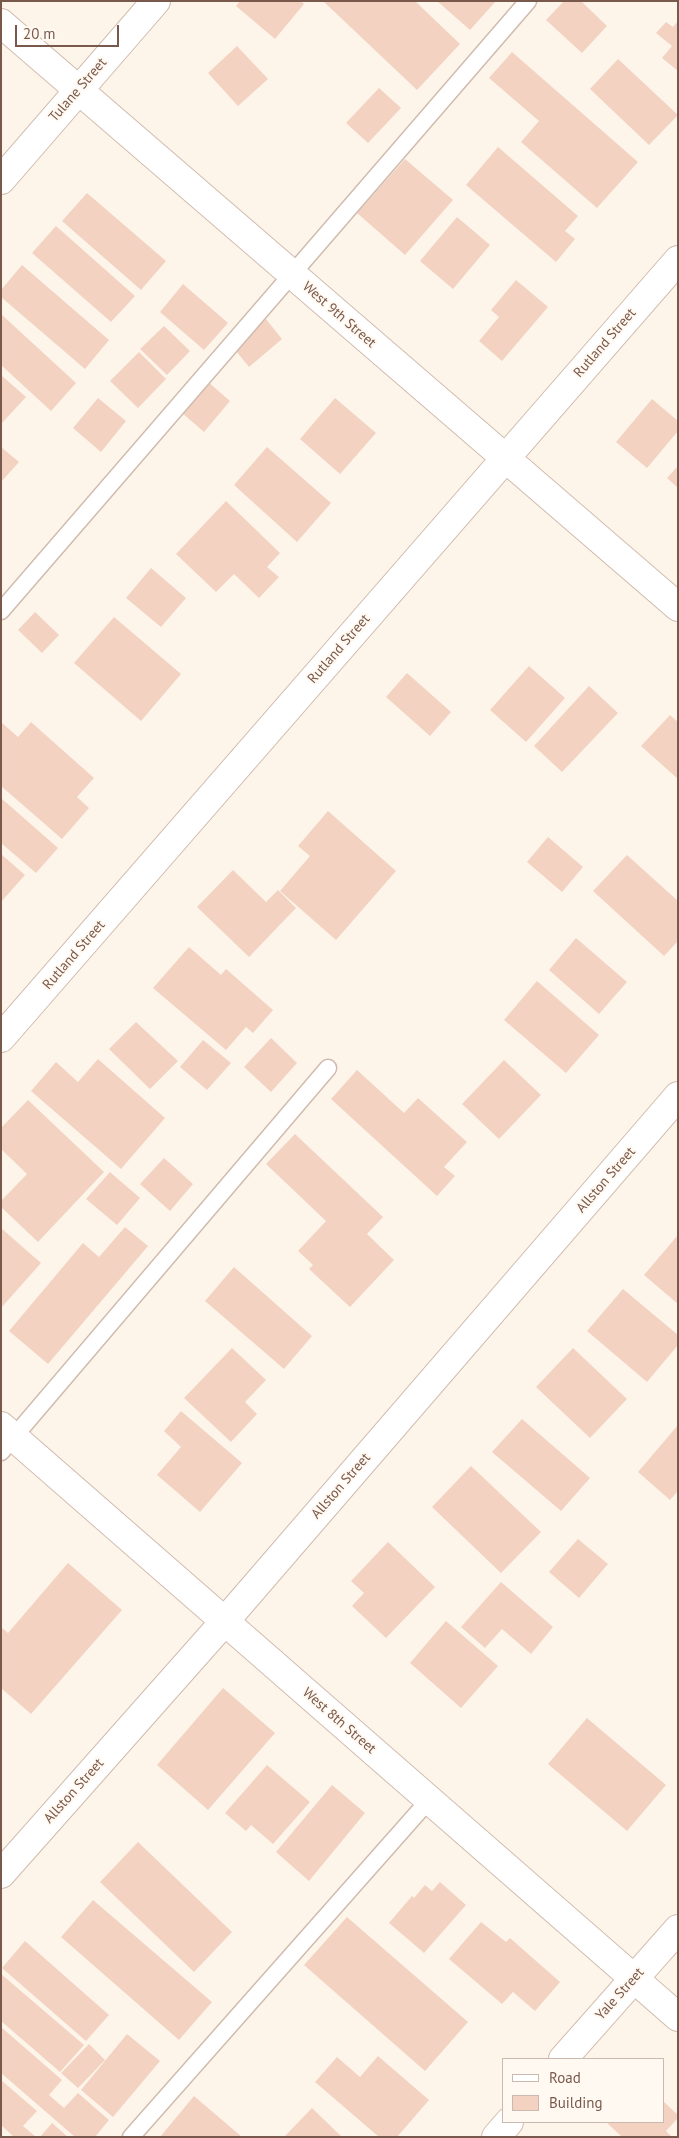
<!DOCTYPE html>
<style>
body{margin:0}
#map{position:relative;width:679px;height:2138px;overflow:hidden;background:#fdf5ea;font-family:"PT Sans",sans-serif}
canvas{display:block}
.frame{position:absolute;inset:0;border:2px solid #79594c;pointer-events:none}
.legend{position:absolute;left:502px;top:2058px;width:162px;height:65px;box-sizing:border-box;background:#fff9f1;border:1px solid #c9b9af;margin:0;padding:6px 9px;list-style:none;font-size:15px;color:#79594c}
.legend li{display:flex;align-items:center;gap:10px;height:25px}
.legend b{width:25px;border:1px solid #c9b9af}
.scale{position:absolute;left:15px;top:25px;width:104px;height:22px;box-sizing:border-box;border:2px solid #79594c;border-top:0;padding-left:6px;font-size:15px;line-height:18px;white-space:nowrap;color:#79594c;-webkit-text-stroke:4px #fff9f1;paint-order:stroke}
</style>
<div id="map">
<canvas width="679" height="2138"></canvas>
<div class="frame"></div>
<ul class="legend">
<li><b style="height:6px;background:#fff"></b>Road</li>
<li><b style="height:14px;background:#f3d2c1"></b>Building</li>
</ul>
<div class="scale">20 m</div>
</div>
<script>
const context = document.querySelector('canvas').getContext('2d');
context.lineJoin = 'round';
function fillPath(path, color) {
  context.fillStyle = color;
  context.fill(path, 'evenodd');
}
function toPath(rows) {
  const path = new Path2D();
  for (const r of rows) {
    path.moveTo(r[0], r[1]);
    for (let i = 2; i < r.length; i += 2) path.lineTo(r[i], r[i + 1]);
  }
  return path;
}
function trace(path, color, width, dash) {
  context.strokeStyle = color;
  context.lineWidth = width;
  context.lineCap = dash ? 'butt' : 'round';
  context.setLineDash(dash || []);
  context.stroke(path);
}
function drawText(font, color, halo, rows, align = 'center') {
  context.font = font + ' "PT Sans",sans-serif';
  context.lineWidth = 4;
  context.setLineDash([]);
  context.textBaseline = 'middle';
  context.strokeStyle = halo;
  context.fillStyle = color;
  for (const [text, x, y, turn = 0] of rows) {
    context.save();
    context.translate(x, y);
    context.rotate((+turn || 0) * Math.PI / 180);
    context.textAlign = isNaN(turn) ? turn : align;
    if (halo) context.strokeText(text, 0, 0);
    context.fillText(text, 0, 0);
    context.restore();
  }
}
const building = toPath([
 [240,1,301,1,304,4,275,39,236,6],
 [323,1,415,1,460,44,417,90],
 [437,1,496,1,470,30],
 [564,1,581,1,607,26,582,53,546,20],
 [678,21,678,71,662,58,672,46,656,33,666,22,673,27],
 [237,46,268,79,238,106,208,73],
 [512,52,638,162,597,208,521,142,539,121,489,78],
 [618,59,678,115,649,145,590,89],
 [379,88,401,108,368,143,346,123],
 [498,147,578,216,565,231,575,239,556,262,466,185],
 [405,159,453,200,405,255,357,213],
 [87,193,166,261,141,290,62,221],
 [457,217,490,245,453,289,420,261],
 [56,226,135,296,111,322,32,253],
 [22,265,109,340,85,369,1,297,1,290],
 [516,280,548,307,502,361,479,341,499,317,491,310],
 [183,284,228,323,204,350,160,312],
 [1,314,76,383,51,411,1,365],
 [266,319,282,339,249,367,232,346],
 [164,326,190,351,167,375,140,349],
 [139,352,166,379,138,408,110,381],
 [1,375,26,397,1,424],
 [207,381,230,401,204,432,181,412],
 [98,398,126,421,101,452,73,428],
 [335,398,376,433,340,474,300,439],
 [652,399,678,421,678,431,647,468,616,442],
 [1,447,19,462,1,482],
 [267,447,331,503,297,542,234,485],
 [678,466,678,488,667,478],
 [226,501,280,553,267,567,279,577,259,598,234,574,216,592,176,554],
 [151,568,186,598,161,627,126,598],
 [35,612,59,635,42,653,18,630],
 [114,617,181,674,141,721,74,663],
 [529,666,565,698,526,742,490,710],
 [407,673,451,712,430,736,386,697],
 [589,686,618,713,562,772,534,746],
 [670,715,678,722,678,779,641,746],
 [1,722,18,737,31,722,94,778,77,797,89,808,62,839,1,786],
 [1,798,58,848,36,873,1,843],
 [328,811,396,871,336,940,280,891,310,856,298,846],
 [548,837,583,867,562,892,527,862],
 [1,854,25,875,1,902],
 [627,855,678,901,678,941,664,956,593,891],
 [233,870,266,902,278,890,296,908,249,957,197,907],
 [576,938,627,982,599,1014,549,970],
 [189,947,221,975,226,969,273,1010,253,1033,246,1027,226,1050,153,988],
 [537,981,599,1035,566,1073,504,1020],
 [136,1022,178,1061,150,1089,109,1049],
 [271,1038,297,1063,271,1092,244,1067],
 [203,1040,231,1063,207,1090,180,1067],
 [98,1059,165,1118,121,1169,31,1091,56,1062,78,1082],
 [504,1060,541,1095,499,1139,462,1104],
 [357,1070,404,1113,418,1098,467,1142,444,1167,455,1176,437,1196,331,1099],
 [28,1100,104,1172,38,1242,1,1207,1,1201,27,1174,1,1149,1,1128],
 [295,1134,383,1217,367,1234,394,1260,350,1307,309,1269,313,1265,298,1251,326,1221,266,1164],
 [164,1158,193,1184,170,1211,140,1184],
 [110,1172,140,1198,117,1225,86,1199],
 [125,1227,148,1246,48,1364,9,1331,83,1243,99,1257],
 [1,1228,41,1263,1,1308],
 [678,1235,678,1304,644,1275],
 [234,1267,312,1336,284,1369,205,1301],
 [623,1289,678,1335,678,1345,647,1382,587,1331],
 [232,1348,266,1380,245,1402,257,1414,231,1442,184,1398],
 [573,1348,627,1399,590,1438,536,1387],
 [181,1411,242,1463,200,1512,157,1475,181,1447,164,1431],
 [522,1419,590,1478,561,1511,492,1452],
 [678,1425,678,1491,670,1500,638,1472],
 [471,1466,541,1532,501,1573,432,1507],
 [578,1539,608,1564,579,1598,549,1572],
 [388,1542,435,1587,386,1638,352,1606,364,1593,351,1581],
 [68,1563,122,1610,31,1714,1,1688,1,1627,8,1633],
 [501,1582,553,1627,531,1654,502,1629,485,1648,461,1627],
 [446,1621,498,1666,461,1708,410,1663],
 [223,1688,275,1733,208,1810,157,1765],
 [587,1718,666,1785,627,1831,548,1764],
 [267,1765,310,1802,273,1844,251,1825,246,1831,225,1813],
 [332,1785,365,1813,309,1881,276,1852],
 [138,1842,232,1932,194,1972,100,1882],
 [440,1882,466,1905,424,1953,389,1923,412,1896,414,1898,425,1885,432,1891],
 [93,1900,212,2002,179,2040,61,1937],
 [347,1917,468,2022,425,2071,304,1965],
 [481,1922,506,1942,510,1938,560,1982,535,2011,513,1992,502,2004,449,1959],
 [25,1941,109,2015,86,2041,2,1968],
 [1,1974,84,2045,60,2072,1,2021],
 [1,2027,62,2080,49,2095,64,2108,78,2093,109,2120,95,2137,75,2137,1,2073],
 [127,2034,160,2061,113,2117,81,2090],
 [89,2044,105,2060,78,2088,61,2073],
 [378,2056,429,2100,397,2137,379,2137,315,2082,337,2057,360,2077],
 [1,2080,37,2111,23,2126,36,2137,14,2137,1,2125],
 [194,2096,242,2137,160,2137],
 [663,2101,678,2115,678,2118,666,2131,672,2137,622,2137,606,2122,663,2122],
 [312,2108,342,2137,284,2137],
 [52,2123,68,2137,40,2137]
]);
const lane = toPath([
 [1,611,528,1],
 [1,1452,328,1068],
 [131,2137,429,1800]
]);
const street = toPath([
 [1,23,678,607],
 [1,180,156,1],
 [1,1038,678,260],
 [1,1426,678,2017],
 [1,1874,225,1621,678,1096]
]);
const secondary = toPath([
 [563,2059,678,1929],
 [496,2137,509,2122]
]);
const streetNames = [
 ["Tulane Street",78,90,-49],
 ["West 9th Street",339,315,41],
 ["Rutland Street",605,343,-49],
 ["Rutland Street",339,649,-49],
 ["Rutland Street",74,955,-49],
 ["Allston Street",606,1180,-49],
 ["Allston Street",341,1486,-49],
 ["West 8th Street",339,1721,41],
 ["Allston Street",74,1791,-48],
 ["Yale Street",620,1994,-48]
];
fillPath(building, '#f3d2c1');
trace(lane, '#d0bbae', 19);
trace(street, '#d0bbae', 30);
trace(secondary, '#d6beae', 30);
trace(lane, '#fff', 16);
trace(street, '#fff', 28);
trace(secondary, '#fff', 28);
drawText('14px', '#79594c', '#fff9f1', streetNames);
</script>
